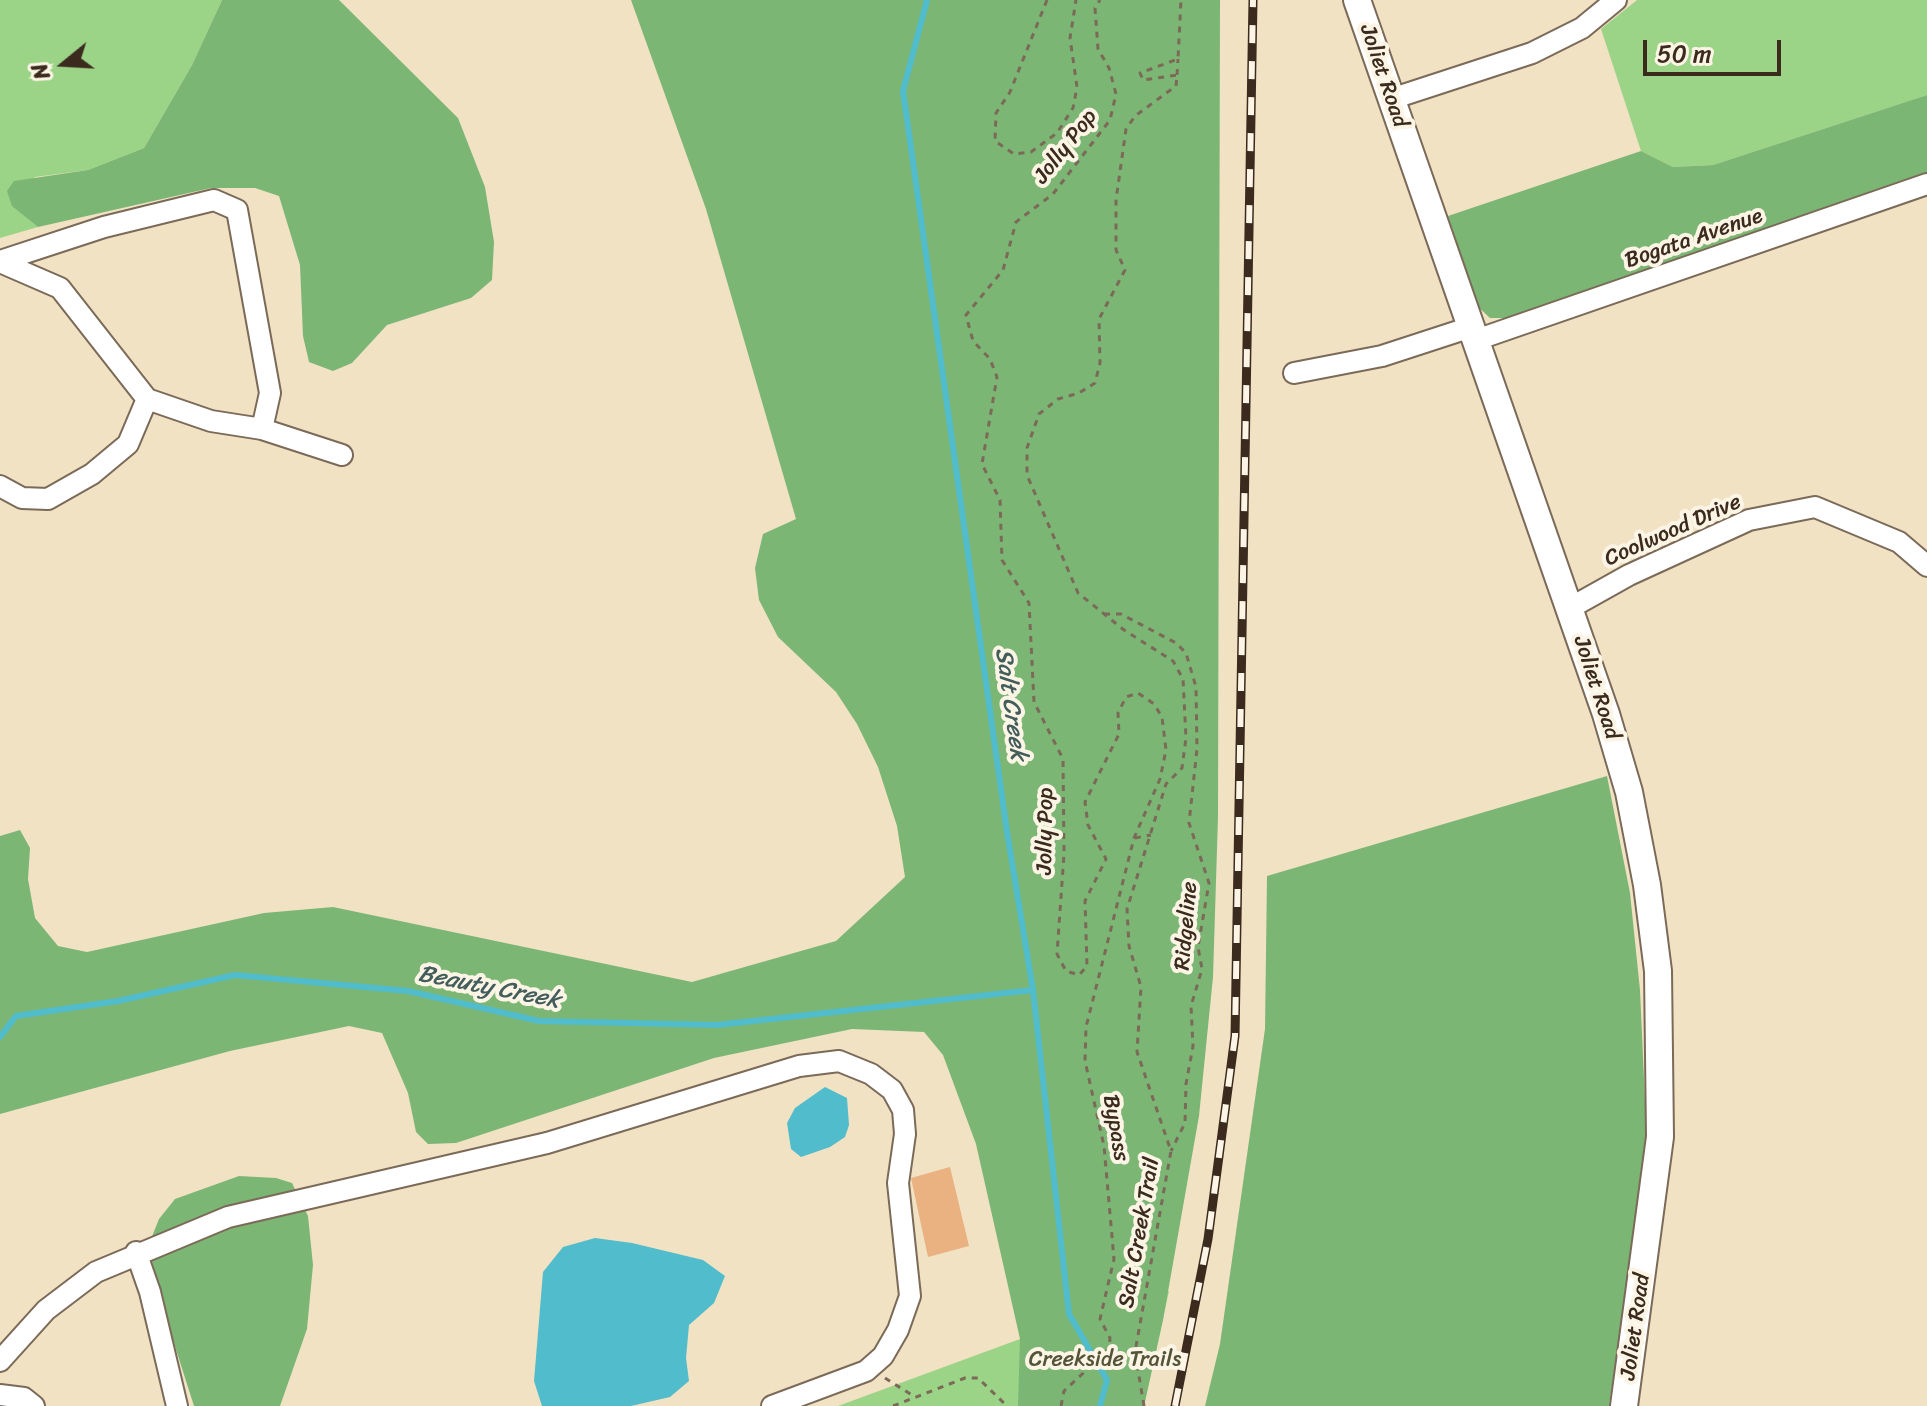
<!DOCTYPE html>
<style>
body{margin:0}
#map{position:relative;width:1927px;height:1406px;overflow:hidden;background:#f1e2c4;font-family:Sriracha,sans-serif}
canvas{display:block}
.north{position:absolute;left:24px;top:24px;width:80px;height:80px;-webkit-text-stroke:6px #fcf5e5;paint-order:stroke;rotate:252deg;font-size:22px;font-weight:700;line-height:32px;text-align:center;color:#3b2a1e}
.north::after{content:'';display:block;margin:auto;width:28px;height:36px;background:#3b2a1e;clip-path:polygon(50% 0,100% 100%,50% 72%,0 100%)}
.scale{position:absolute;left:1643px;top:40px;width:138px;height:36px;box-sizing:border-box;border:4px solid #3b2a1e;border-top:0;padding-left:10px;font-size:24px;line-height:28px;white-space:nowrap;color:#3b2a1e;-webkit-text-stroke:6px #fcf5e5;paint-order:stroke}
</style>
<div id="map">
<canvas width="1927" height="1406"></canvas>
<div class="north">N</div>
<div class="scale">50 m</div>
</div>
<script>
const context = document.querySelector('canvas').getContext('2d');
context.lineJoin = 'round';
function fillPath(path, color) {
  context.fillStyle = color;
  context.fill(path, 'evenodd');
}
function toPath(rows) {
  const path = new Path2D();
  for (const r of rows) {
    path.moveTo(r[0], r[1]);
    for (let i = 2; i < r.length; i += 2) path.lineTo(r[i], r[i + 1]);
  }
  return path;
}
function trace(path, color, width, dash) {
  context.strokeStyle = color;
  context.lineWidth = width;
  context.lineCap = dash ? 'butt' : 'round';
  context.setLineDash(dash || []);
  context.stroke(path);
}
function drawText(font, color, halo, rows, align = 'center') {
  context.font = font + ' Sriracha,sans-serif';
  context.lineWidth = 8;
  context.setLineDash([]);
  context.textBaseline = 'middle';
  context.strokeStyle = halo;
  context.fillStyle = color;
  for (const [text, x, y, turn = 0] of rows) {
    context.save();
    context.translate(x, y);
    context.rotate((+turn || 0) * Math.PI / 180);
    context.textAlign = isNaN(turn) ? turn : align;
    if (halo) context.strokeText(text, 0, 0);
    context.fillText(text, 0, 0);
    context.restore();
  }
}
const green = toPath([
 [0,0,222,0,192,65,144,148,88,170,35,177,12,205,38,227,0,238],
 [1637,0,1927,0,1927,95,1713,165,1673,167,1641,151,1601,29],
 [1169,1291,1144,1406,838,1406,1020,1339]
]);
const forest = toPath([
 [222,0,339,0,458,118,485,187,494,242,492,280,471,298,387,325,352,363,333,371,309,362,303,336,300,265,279,196,255,188,211,188,38,227,12,206,7,191,14,181,88,170,144,148,192,65],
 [631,0,1220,0,1218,817,1213,977,1199,1116,1163,1320,1144,1406,1018,1406,1020,1339,976,1144,943,1055,924,1032,852,1029,714,1058,456,1143,428,1144,416,1132,408,1093,382,1033,349,1026,230,1051,0,1114,0,836,20,830,30,848,28,879,35,918,58,946,87,952,264,913,333,907,692,982,836,941,905,877,897,826,878,767,857,724,836,692,778,637,759,600,755,568,763,534,796,519,706,209],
 [1927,95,1927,181,1506,318,1490,318,1475,304,1448,216,1641,151,1673,167,1713,165],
 [1607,776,1630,893,1640,990,1647,1146,1609,1406,1205,1406,1220,1344,1265,1029,1267,876],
 [239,1176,276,1178,292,1183,308,1216,313,1265,307,1329,280,1406,194,1406,157,1290,149,1244,159,1219,175,1199]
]);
const water = toPath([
 [825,1087,847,1098,849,1125,845,1137,830,1147,801,1157,791,1149,787,1123,795,1108],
 [595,1238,632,1243,703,1260,725,1276,714,1303,689,1325,686,1358,689,1381,670,1397,631,1406,542,1406,534,1381,543,1272,563,1247]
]);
const stream = toPath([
 [927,0,903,91,1007,832,1033,990,1069,1314,1107,1380,1100,1406],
 [0,1037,16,1016,118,1001,235,975,408,991,539,1021,717,1025,1033,990]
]);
const building = toPath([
 [950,1167,969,1246,928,1257,911,1178]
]);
const path = toPath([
 [1047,0,1010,92,996,113,995,141,1014,154,1031,152,1057,133,1073,108,1077,87,1070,38,1076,0],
 [1177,75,1178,59],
 [1104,614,1121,614,1176,643,1186,653,1196,687,1197,749,1189,823,1209,883,1198,947,1202,969,1191,1006,1193,1046,1186,1084,1185,1123,1171,1151],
 [1135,838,1151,835],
 [885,1378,915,1397],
 [893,1406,965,1378,978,1378,1007,1406],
 [1061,1406,1064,1391,1109,1349,1110,1338,1100,1319,1114,1259,1104,1146,1085,1061,1086,1027,1134,838,1160,779,1166,750,1162,717,1154,704,1138,693,1126,697,1118,713,1119,734,1085,802,1088,825,1106,859,1085,901,1087,966,1079,975,1066,971,1057,954,1064,854,1063,759,1034,702,1029,603,1002,560,1000,500,982,464,997,377,990,359,973,341,966,315,1003,270,1016,222,1053,194,1110,120,1116,94,1109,68,1098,49,1095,8,1100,0],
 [1144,1406,1135,1352,1171,1151,1137,1052,1141,987,1129,946,1127,909,1166,784,1182,768,1186,738,1183,679,1173,661,1124,630,1078,593,1027,475,1027,448,1039,414,1058,399,1079,393,1095,383,1100,363,1099,319,1125,270,1116,250,1116,200,1126,129,1135,116,1176,86,1177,75,1143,80,1140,73,1178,59,1181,0]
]);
const minor = toPath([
 [1391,99,1532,53,1582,28,1616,0],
 [0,261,104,227,214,200,237,210,270,393,262,429],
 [0,262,60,288,147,399],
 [1476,340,1927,184],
 [1294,373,1382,356,1471,327],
 [147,399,211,421,262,429,342,455],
 [0,486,22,498,48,499,92,474,128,444,147,399],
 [1570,608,1629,575,1749,520,1815,507,1899,542,1927,566],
 [136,1252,150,1292,177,1406],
 [0,1361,46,1310,96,1272,228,1217,547,1143,799,1066,839,1061,871,1074,892,1090,903,1110,905,1134,898,1183,910,1296,898,1330,883,1356,866,1371,772,1406],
 [0,1395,24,1398,34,1406]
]);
const major = toPath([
 [1357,0,1606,714,1629,792,1647,885,1658,971,1660,1137,1624,1406]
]);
const rail = toPath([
 [1175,1406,1208,1239,1235,1036,1253,0]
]);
const streetNames = [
 ["Joliet Road",1383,76,71],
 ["Jolly Pop",1066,147,-52],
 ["Bogata Avenue",1694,239,-19],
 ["Coolwood Drive",1673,531,-24],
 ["Joliet Road",1596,688,72],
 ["Jolly Pop",1046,831,-89],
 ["Ridgeline",1187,926,-85],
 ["Bypass",1115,1128,80],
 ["Salt Creek Trail",1140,1233,-80],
 ["Joliet Road",1636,1327,-82]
];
const parkNames = [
 ["Creekside Trails",1105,1360]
];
const waterNames = [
 ["Salt Creek",1010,704,82],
 ["Beauty Creek",489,988,11]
];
fillPath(green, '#9bd487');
fillPath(forest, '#7cb674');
fillPath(water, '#50bccc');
trace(stream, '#50bccc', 6);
fillPath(building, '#e9b280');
trace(minor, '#7b6a58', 24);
trace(major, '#7b6a58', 30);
trace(path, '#7b6a58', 3, [6, 6]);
trace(minor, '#fff', 20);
trace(major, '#fff', 26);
trace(rail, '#3b2a1e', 9);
trace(rail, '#fcf5e5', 6, [18]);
drawText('22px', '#3b2a1e', '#fcf5e5', streetNames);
drawText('22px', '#535438', '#fcf5e5', parkNames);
drawText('italic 24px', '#425d5b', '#fcf5e5', waterNames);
</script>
